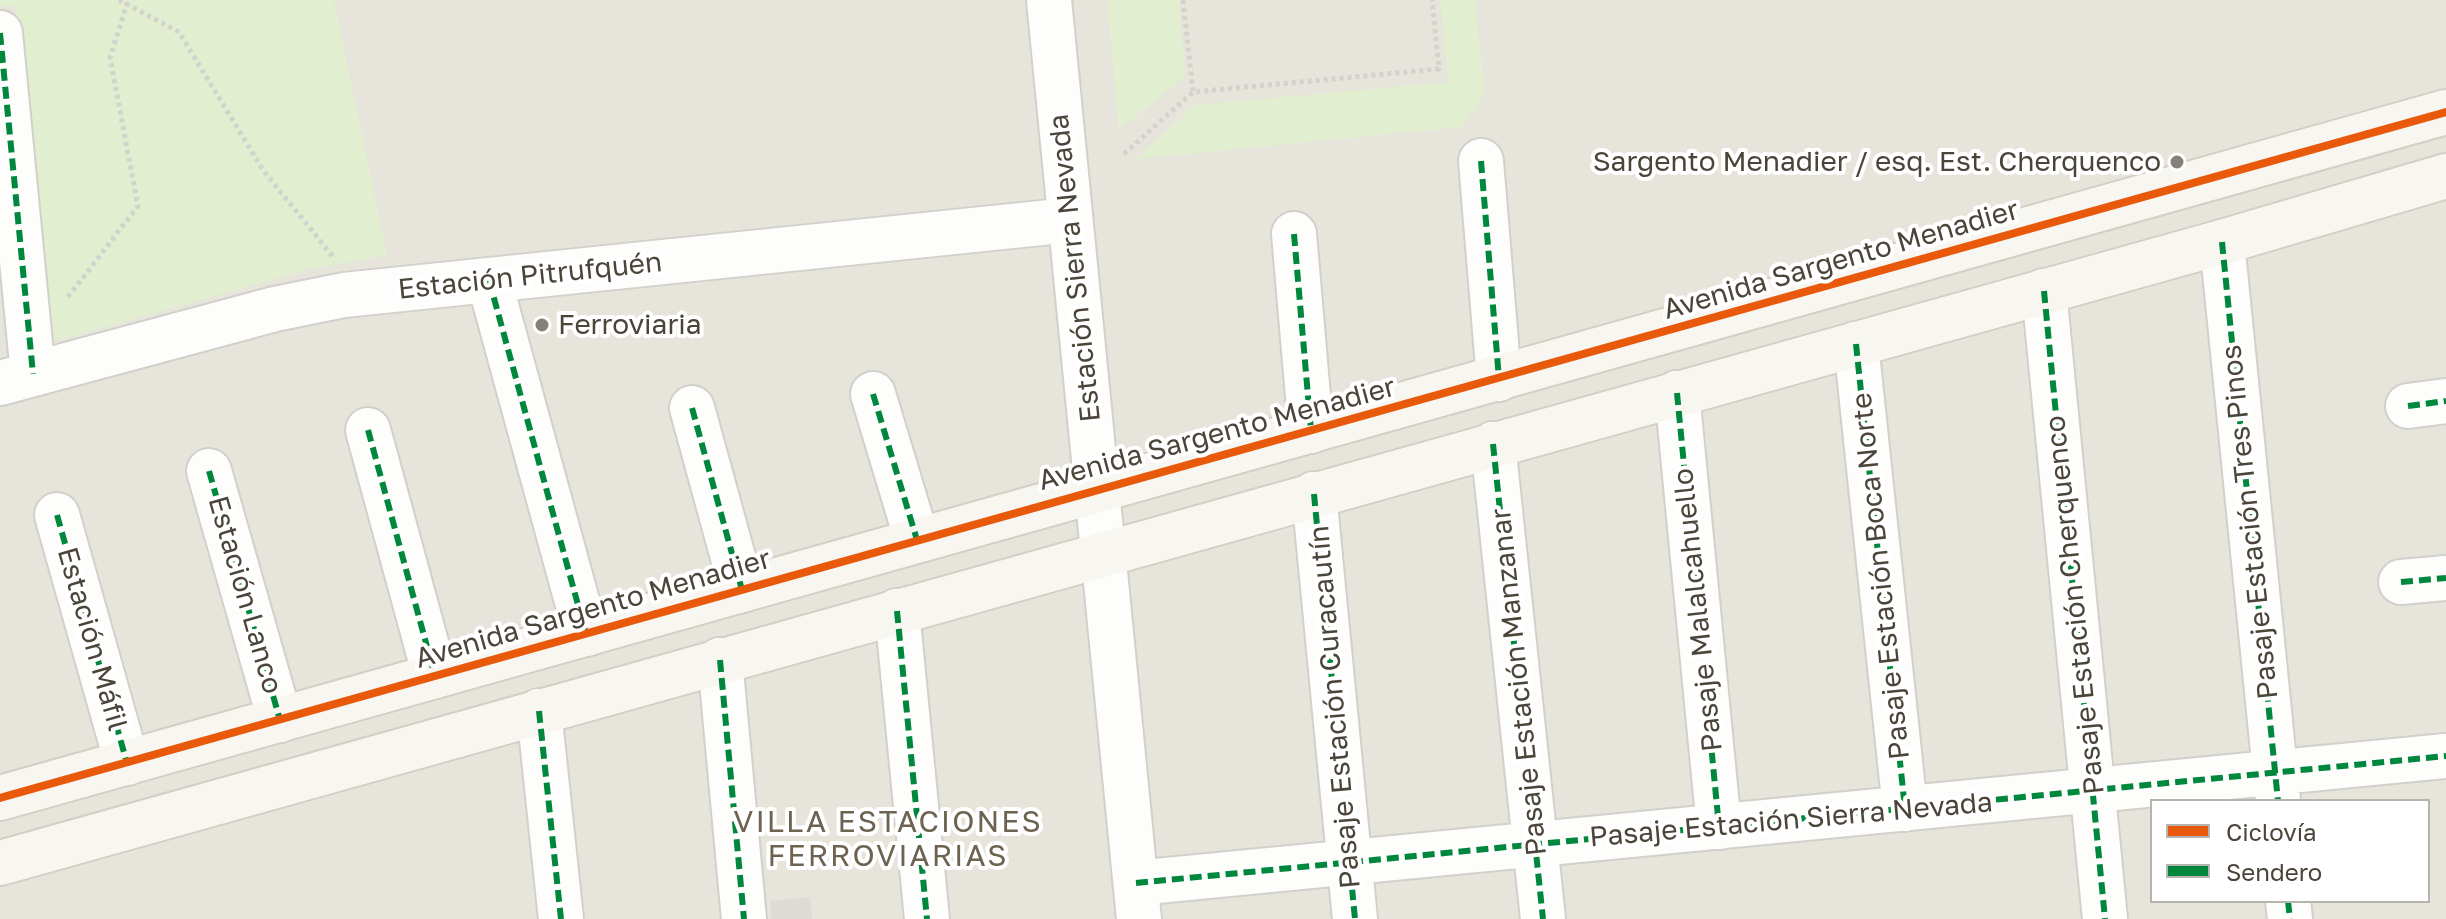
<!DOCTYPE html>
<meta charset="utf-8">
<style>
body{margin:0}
#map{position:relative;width:2446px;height:919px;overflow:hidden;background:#f4f2ee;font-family:"Golos Text",sans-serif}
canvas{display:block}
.legend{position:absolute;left:2150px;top:799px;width:280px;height:104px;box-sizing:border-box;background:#fff;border:2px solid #b7b4b0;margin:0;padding:10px 14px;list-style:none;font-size:24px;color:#4b4439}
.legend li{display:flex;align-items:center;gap:16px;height:40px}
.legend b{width:40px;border:2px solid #b7b4b0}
</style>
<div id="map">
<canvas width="2446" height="919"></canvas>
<ul class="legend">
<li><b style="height:10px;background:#e8590c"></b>Ciclovía</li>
<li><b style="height:10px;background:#00873e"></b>Sendero</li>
</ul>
</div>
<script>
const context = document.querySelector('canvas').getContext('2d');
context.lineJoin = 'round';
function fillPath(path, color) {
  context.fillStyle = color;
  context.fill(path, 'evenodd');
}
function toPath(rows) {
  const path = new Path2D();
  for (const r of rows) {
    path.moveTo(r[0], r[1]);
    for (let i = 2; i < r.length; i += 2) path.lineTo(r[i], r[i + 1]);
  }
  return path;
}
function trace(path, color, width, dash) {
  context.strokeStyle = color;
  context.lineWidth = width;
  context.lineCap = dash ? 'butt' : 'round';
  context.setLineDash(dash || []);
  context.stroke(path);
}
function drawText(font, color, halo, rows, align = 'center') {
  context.font = font + ' "Golos Text",sans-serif';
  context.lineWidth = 8;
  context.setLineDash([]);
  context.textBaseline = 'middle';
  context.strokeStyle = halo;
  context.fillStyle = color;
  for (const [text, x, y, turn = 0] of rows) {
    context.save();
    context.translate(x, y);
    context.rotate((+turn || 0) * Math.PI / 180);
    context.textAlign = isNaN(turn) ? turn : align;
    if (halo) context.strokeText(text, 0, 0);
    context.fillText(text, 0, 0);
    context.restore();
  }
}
const residential = toPath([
 [0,0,2446,0,2446,919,0,919],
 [2152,801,2428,801,2428,901,2152,901]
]);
const green = toPath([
 [0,0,334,0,387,255,307,270,52,342,16,6,0,7],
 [1107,0,1179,0,1185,77,1119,130],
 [1440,0,1475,0,1485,94,1462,127,1137,159,1194,105,1448,82]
]);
const building = toPath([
 [810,897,812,919,771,919,770,901]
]);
const path = toPath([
 [119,0,179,32,263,170,334,258],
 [1183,0,1193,92],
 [1124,154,1193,92,1439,69,1432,0],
 [68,297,138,206,110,58,128,0]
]);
const street = toPath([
 [1049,0,1139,919],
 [0,33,33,374],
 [1481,161,1499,379],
 [1294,234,1311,431],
 [2222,242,2278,801],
 [489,280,586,634],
 [2044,291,2105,919],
 [1856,344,1905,809],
 [0,383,275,309,344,295,1070,220],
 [1677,393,1719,827],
 [873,394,917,540],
 [2408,406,2446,401],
 [692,408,742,590],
 [368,430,435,676],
 [1493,444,1543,919],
 [209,471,280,720],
 [1314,494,1355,919],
 [57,515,127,763],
 [2401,582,2446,578],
 [897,611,927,919],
 [720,660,744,919],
 [539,711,561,919],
 [1136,883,2446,756],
 [2288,901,2290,919]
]);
const secondary = toPath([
 [0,798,2446,112],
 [0,863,2222,242,2446,176]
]);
const quiet = toPath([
 [0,33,33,374],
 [1481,161,1499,379],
 [1294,234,1311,431],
 [2222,242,2278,801],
 [489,280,586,634],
 [2044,291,2105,919],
 [1856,344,1905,809],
 [1677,393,1719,827],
 [873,394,917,540],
 [2408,406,2446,401],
 [692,408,742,590],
 [368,430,435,676],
 [1493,444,1543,919],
 [209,471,280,720],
 [1314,494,1355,919],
 [57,515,127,763],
 [2401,582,2446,578],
 [897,611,927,919],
 [720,660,744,919],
 [539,711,561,919],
 [1136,883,2446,756],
 [2288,901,2290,919]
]);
const cycleway = toPath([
 [0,798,2446,112]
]);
const markers = [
 [2177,162,8,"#868178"],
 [542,325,8,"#868178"]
];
const poiNames = [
 ["Sargento Menadier / esq. Est. Cherquenco",2161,162],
 ["Ferroviaria",558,325,"left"]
];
const streetNames = [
 ["Avenida Sargento Menadier",1841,260,-16],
 ["Estación Sierra Nevada",1075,268,-96],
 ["Estación Pitrufquén",530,276,-6],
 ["Avenida Sargento Menadier",1217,434,-15],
 ["Pasaje Estación Tres Pinos",2250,522,-96],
 ["Pasaje Estación Boca Norte",1881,576,-96],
 ["Estación Lanco",245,595,74],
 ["Pasaje Estación Cherquenco",2075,605,-96],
 ["Avenida Sargento Menadier",593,609,-16],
 ["Pasaje Malalcahuello",1698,610,-96],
 ["Estación Máfil",92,639,74],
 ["Pasaje Estación Manzanar",1519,682,-96],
 ["Pasaje Estación Curacautín",1335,707,-95],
 ["Pasaje Estación Sierra Nevada",1791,820,-5]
];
const neighbourhoodNames = [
 ["VILLA ESTACIONES",888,822],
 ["FERROVIARIAS",888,856]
];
fillPath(residential, '#e7e4dc');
fillPath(green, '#e1eecf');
fillPath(building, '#dedbd6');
trace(street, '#d2d0cb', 48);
trace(secondary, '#d3cfc5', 48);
trace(path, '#d3d2cc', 5, [4, 4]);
trace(street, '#fdfdfc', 44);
trace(secondary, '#f7f6f1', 44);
trace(quiet, '#00873e', 6, [12, 6]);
trace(cycleway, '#e8590c', 8);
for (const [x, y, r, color] of markers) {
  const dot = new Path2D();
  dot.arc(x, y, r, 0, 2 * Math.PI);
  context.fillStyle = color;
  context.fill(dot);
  trace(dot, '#fff', 3);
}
drawText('28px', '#4b4439', '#fff', poiNames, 'right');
drawText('28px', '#4b4439', '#fff', streetNames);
context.letterSpacing = '2px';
drawText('30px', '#6e6250', '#fff', neighbourhoodNames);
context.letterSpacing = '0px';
</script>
